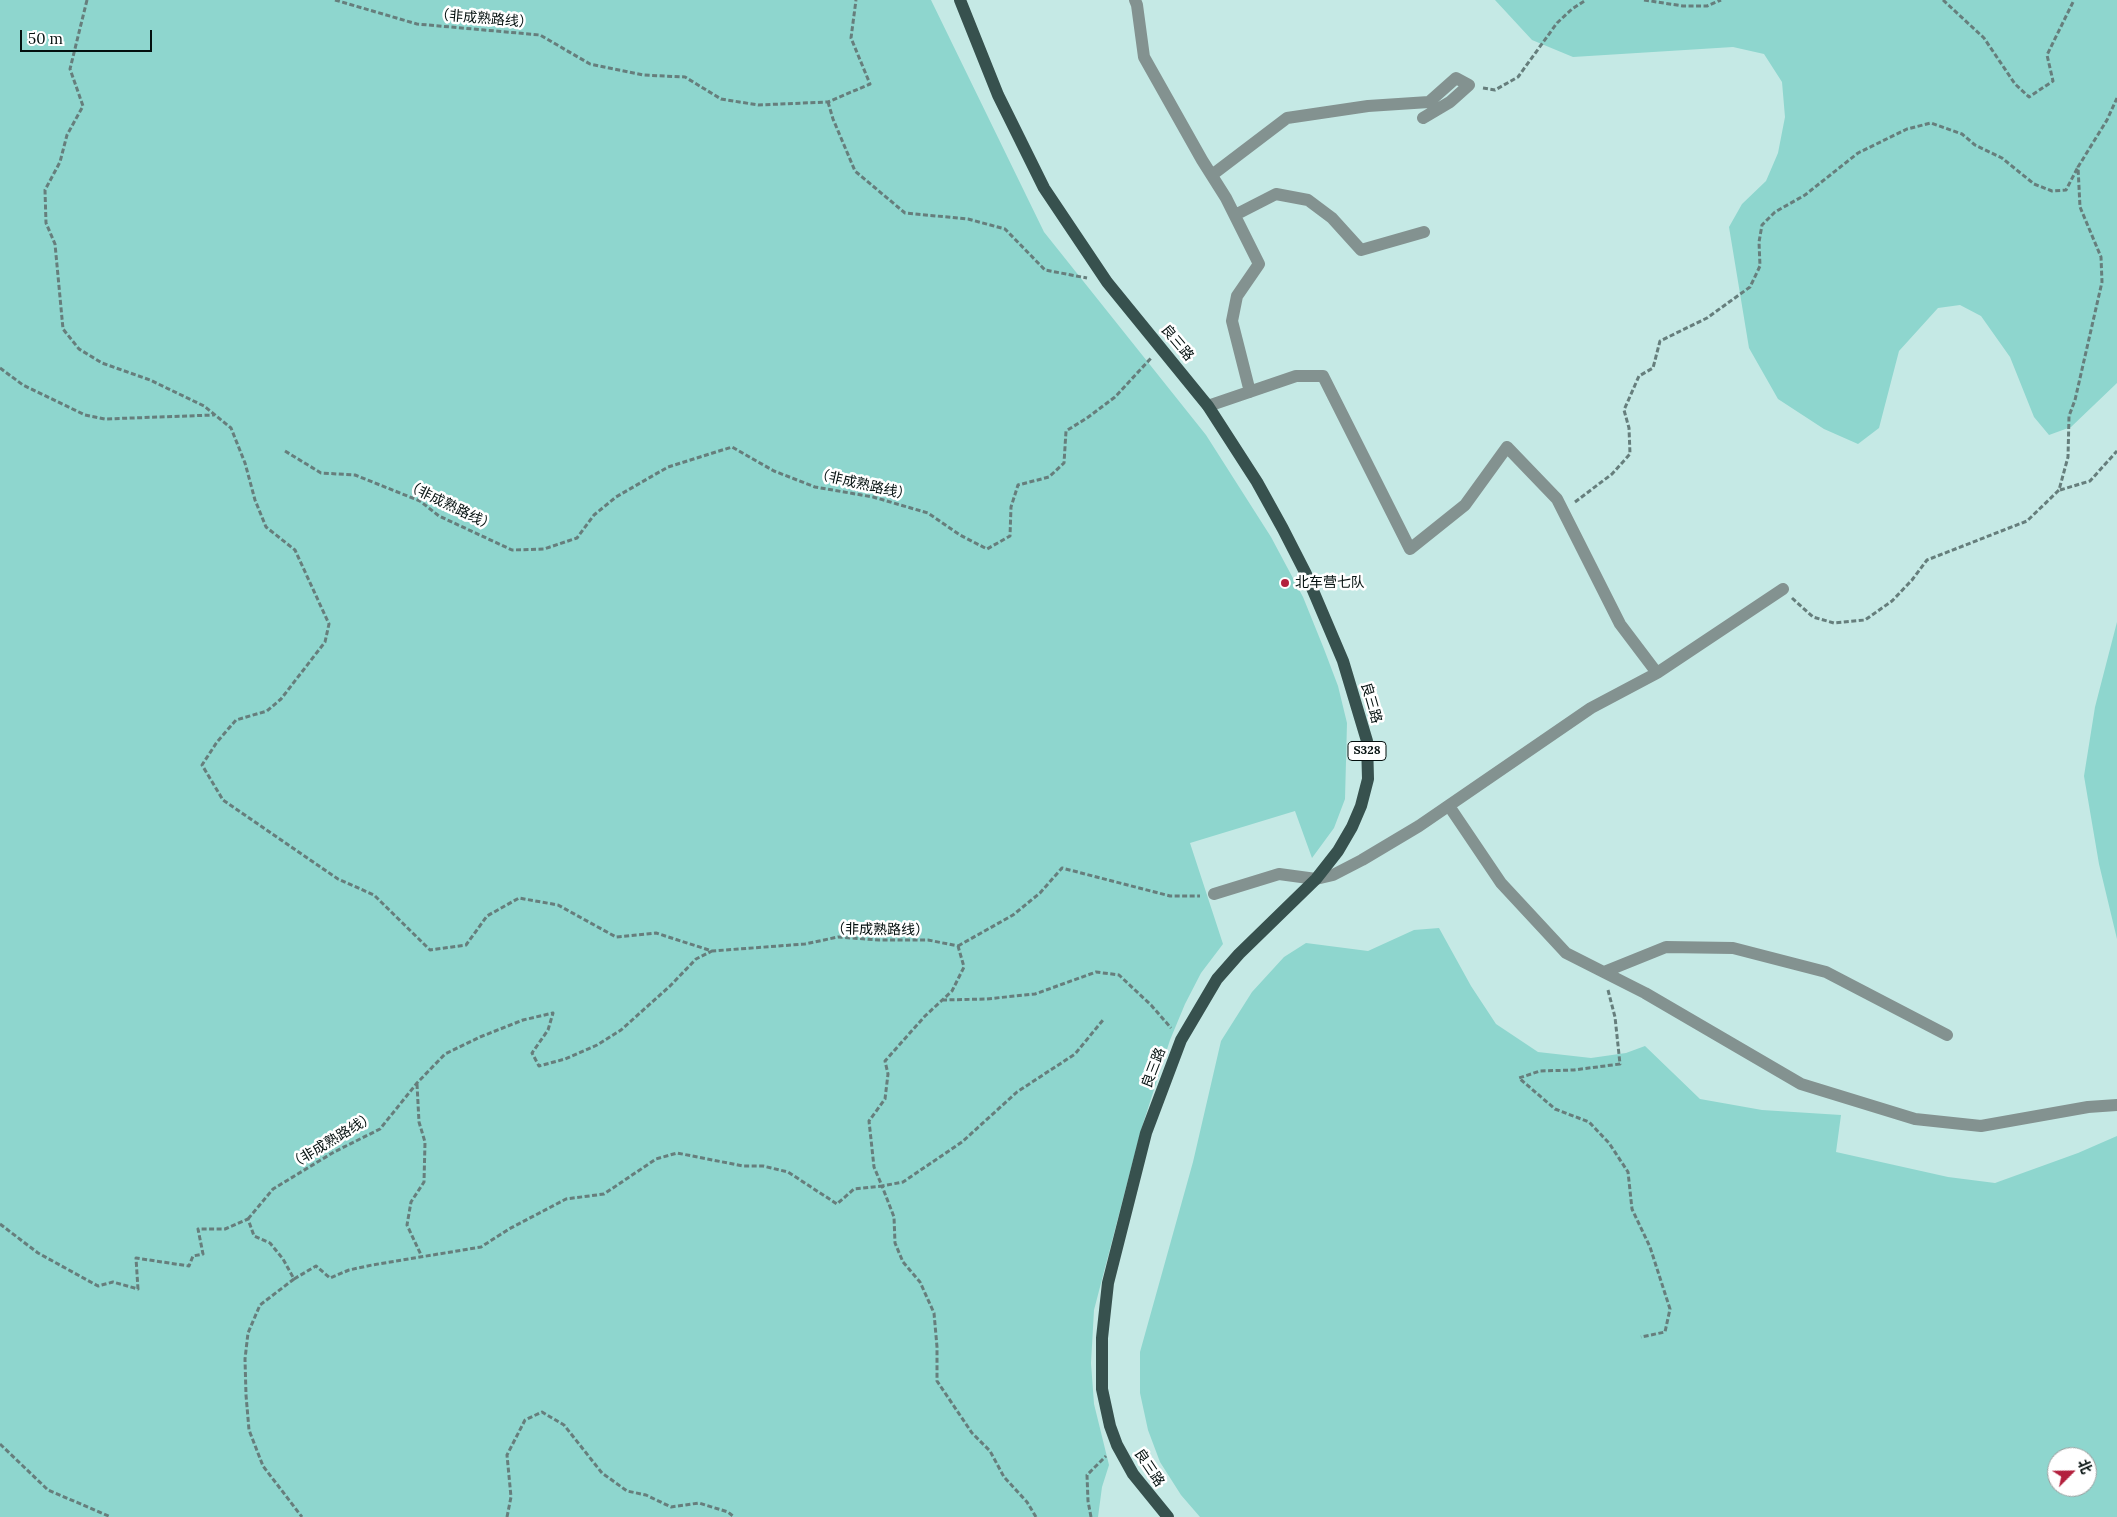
<!DOCTYPE html>
<meta charset="utf-8">
<style>
body{margin:0}
#map{position:relative;width:2117px;height:1517px;overflow:hidden;background:#c5e9e5;font-family:Lora,"Noto Sans SC",serif}
canvas{display:block}
.north{position:absolute;left:2047px;top:1447px;width:50px;height:50px;box-sizing:border-box;background:#fff;border:1px solid #9b9f9f;border-radius:50%;rotate:67deg;font-size:14px;font-weight:700;line-height:20px;text-align:center;color:#04100f}
.north::after{content:'';display:block;margin:auto;width:18px;height:22px;background:#b3203d;clip-path:polygon(50% 0,100% 100%,50% 72%,0 100%)}
.scale{position:absolute;left:20px;top:30px;width:132px;height:22px;box-sizing:border-box;border:2px solid #04100f;border-top:0;padding-left:6px;font-size:15px;line-height:18px;white-space:nowrap;color:#04100f;-webkit-text-stroke:4px #fff;paint-order:stroke}
</style>
<div id="map">
<canvas width="2117" height="1517"></canvas>
<div class="north">北</div>
<div class="scale">50 m</div>
</div>
<script>
const context = document.querySelector('canvas').getContext('2d');
context.lineJoin = 'round';
function fillPath(path, color) {
  context.fillStyle = color;
  context.fill(path, 'evenodd');
}
function toPath(rows) {
  const path = new Path2D();
  for (const r of rows) {
    path.moveTo(r[0], r[1]);
    for (let i = 2; i < r.length; i += 2) path.lineTo(r[i], r[i + 1]);
  }
  return path;
}
function trace(path, color, width, dash) {
  context.strokeStyle = color;
  context.lineWidth = width;
  context.lineCap = dash ? 'butt' : 'round';
  context.setLineDash(dash || []);
  context.stroke(path);
}
function drawText(font, color, halo, rows, align = 'center') {
  context.font = font + ' Lora,"Noto Sans SC",serif';
  context.lineWidth = 5;
  context.setLineDash([]);
  context.textBaseline = 'middle';
  context.strokeStyle = halo;
  context.fillStyle = color;
  for (const [text, x, y, turn = 0] of rows) {
    context.save();
    context.translate(x, y);
    context.rotate((+turn || 0) * Math.PI / 180);
    context.textAlign = isNaN(turn) ? turn : align;
    if (halo) context.strokeText(text, 0, 0);
    context.fillText(text, 0, 0);
    context.restore();
  }
}
const green = toPath([
 [0,0,931,0,1044,232,1206,435,1271,537,1303,597,1324,649,1338,686,1347,723,1345,799,1334,828,1312,858,1295,811,1190,843,1223,944,1201,973,1185,1004,1170,1040,1141,1130,1094,1310,1091,1363,1094,1404,1109,1465,1102,1487,1098,1517,0,1517],
 [1495,0,2117,0,2117,383,2071,427,2049,435,2034,417,2010,357,1981,316,1960,305,1938,308,1899,351,1879,428,1858,444,1824,429,1778,399,1749,348,1729,227,1742,204,1766,181,1778,153,1785,117,1782,82,1764,54,1733,47,1573,57,1532,40],
 [2117,622,2117,939,2099,864,2084,776,2095,707],
 [1439,928,1471,986,1496,1024,1538,1052,1591,1058,1626,1053,1645,1046,1700,1099,1762,1110,1841,1115,1836,1152,1948,1177,1995,1183,2078,1153,2117,1136,2117,1517,1200,1517,1181,1495,1160,1462,1148,1430,1140,1393,1140,1352,1193,1162,1221,1041,1252,992,1284,957,1306,943,1368,951,1414,930],
 [2057,1457,2087,1457,2087,1487,2057,1487]
]);
const path = toPath([
 [87,0,70,69,83,106,67,135,60,162,45,190,46,223,55,244,63,329,79,349,102,363,150,380,204,406,231,428,245,463,255,500,266,527,295,550,329,624,325,642,281,699,267,711,236,720,217,742,202,765,223,800,338,879,374,895,430,950,466,945,487,916,519,898,558,905,616,937,656,933,712,951,805,944,838,937,879,940,928,940,958,946],
 [335,0,417,24,540,35,590,64,643,75,685,77,721,99,758,105,828,102,870,84,851,38,856,0],
 [1644,0,1683,6,1707,6,1721,0],
 [1943,0,1984,38,2015,84,2029,97,2053,81,2047,55,2074,0],
 [1483,88,1495,90,1518,77,1557,23,1572,9,1586,0],
 [828,102,833,119,855,171,905,213,968,219,1005,229,1045,270,1087,278],
 [0,368,23,385,85,415,105,419,214,415],
 [285,451,321,473,355,475,420,501,439,516,512,550,544,549,577,538,594,515,616,497,668,467,732,447,774,471,815,487,873,497,928,513,960,535,987,549,1010,536,1011,507,1018,485,1049,477,1064,463,1066,431,1087,418,1115,397,1152,357],
 [2060,490,2090,481,2117,451],
 [1575,502,1612,474,1630,454,1629,428,1624,410,1639,376,1653,368,1660,341,1707,318,1750,287,1760,266,1759,242,1762,225,1775,212,1805,195,1858,153,1907,129,1931,123,1962,134,1975,145,2002,158,2034,184,2052,191,2066,190,2078,167],
 [1792,598,1813,617,1834,623,1865,620,1892,601,1912,580,1927,560,2027,521,2059,490,2068,457,2069,416,2075,400,2102,282,2101,257,2080,207,2078,167,2107,120,2117,98],
 [958,946,1013,915,1040,893,1062,868,1170,896,1200,896],
 [1608,990,1615,1017,1620,1064,1574,1070,1540,1071,1519,1078,1555,1109,1589,1122,1609,1143,1628,1172,1632,1209,1650,1247,1670,1309,1665,1332,1641,1337],
 [942,1000,986,999,1035,994,1096,972,1119,975,1151,1005,1171,1028],
 [417,1084,419,1122,425,1142,424,1182,411,1202,407,1225,422,1257],
 [248,1219,273,1189,334,1152,380,1129,417,1083,445,1054,480,1037,523,1020,553,1013,548,1030,532,1053,539,1066,565,1059,597,1045,621,1030,670,986,696,959,712,951],
 [0,1224,38,1253,98,1286,113,1282,138,1289,136,1258,189,1266,193,1256,203,1254,198,1229,225,1229,248,1219,254,1236,270,1243,283,1259,294,1279,316,1266,330,1278,349,1270,372,1265,481,1247,509,1229,566,1199,604,1194,656,1159,677,1153,743,1166,763,1166,788,1172,837,1204,854,1189,882,1186,874,1167,869,1121,885,1099,888,1074,885,1061,925,1016,952,991,964,967,958,946],
 [294,1279,260,1305,248,1333,245,1359,246,1395,249,1430,263,1466,302,1517],
 [0,1444,48,1490,111,1517],
 [507,1517,511,1497,507,1455,525,1420,542,1412,564,1425,602,1473,627,1491,646,1495,671,1507,699,1503,728,1512,734,1517],
 [1036,1517,1027,1502,1004,1477,990,1451,972,1433,937,1381,937,1347,934,1313,920,1282,903,1262,895,1243,894,1217,882,1186,903,1182,962,1142,1017,1092,1075,1054,1103,1020],
 [1091,1517,1088,1501,1087,1475,1106,1456]
]);
const minor = toPath([
 [1135,0,1137,5,1144,57,1202,160,1226,198,1259,264,1237,296,1232,321,1250,392],
 [1212,175,1287,118,1368,106,1429,102,1456,78,1469,85,1450,102,1423,118],
 [1235,215,1276,194,1308,200,1332,218,1361,250,1424,232],
 [1208,406,1296,376,1323,376,1410,549,1465,505,1507,447,1557,499,1620,624,1657,673,1591,708,1419,826,1362,860,1333,875,1316,879,1279,874,1214,894],
 [1657,673,1783,589],
 [1449,806,1501,883,1566,953,1645,993,1801,1084,1915,1119,1981,1126,2088,1107,2117,1105],
 [1604,972,1666,947,1733,948,1826,972,1947,1035]
]);
const major = toPath([
 [960,0,998,95,1044,188,1107,282,1208,406,1257,482,1283,529,1306,574,1343,661,1367,741,1368,779,1361,806,1352,827,1338,851,1316,879,1239,954,1217,979,1181,1040,1146,1133,1108,1283,1102,1338,1102,1389,1110,1426,1117,1445,1133,1474,1168,1517]
]);
const markers = [
 [1285,583,5,"#b3203d"]
];
const shields = [
 [1367,751,38]
];
const shieldNames = [
 ["S328",1367,751]
];
const streetNames = [
 ["（非成熟路线）",484,19,5],
 ["良三路",1177,343,50],
 ["（非成熟路线）",863,485,13],
 ["（非成熟路线）",450,506,26],
 ["良三路",1371,703,74],
 ["（非成熟路线）",880,930,1],
 ["良三路",1154,1068,-69],
 ["（非成熟路线）",332,1141,-31],
 ["良三路",1149,1468,56]
];
const poiNames = [
 ["北车营七队",1295,583]
];
fillPath(green, '#8ed6ce');
trace(path, '#667e7c', 3, [5, 2.5]);
trace(minor, '#839290', 12);
trace(major, '#37514e', 12);
for (const [x, y, r, color] of markers) {
  const dot = new Path2D();
  dot.arc(x, y, r, 0, 2 * Math.PI);
  context.fillStyle = color;
  context.fill(dot);
  trace(dot, '#fff', 2);
}
for (const [x, y, w] of shields) {
  const box = new Path2D();
  box.roundRect(x - w / 2, y - 9.5, w, 19, 4);
  context.fillStyle = '#fff';
  context.fill(box);
  trace(box, '#04100f', 1);
}
drawText('bold 12px', '#04100f', null, shieldNames);
drawText('14px', '#04100f', '#fff', streetNames);
drawText('14px', '#04100f', '#fff', poiNames, 'left');
</script>
